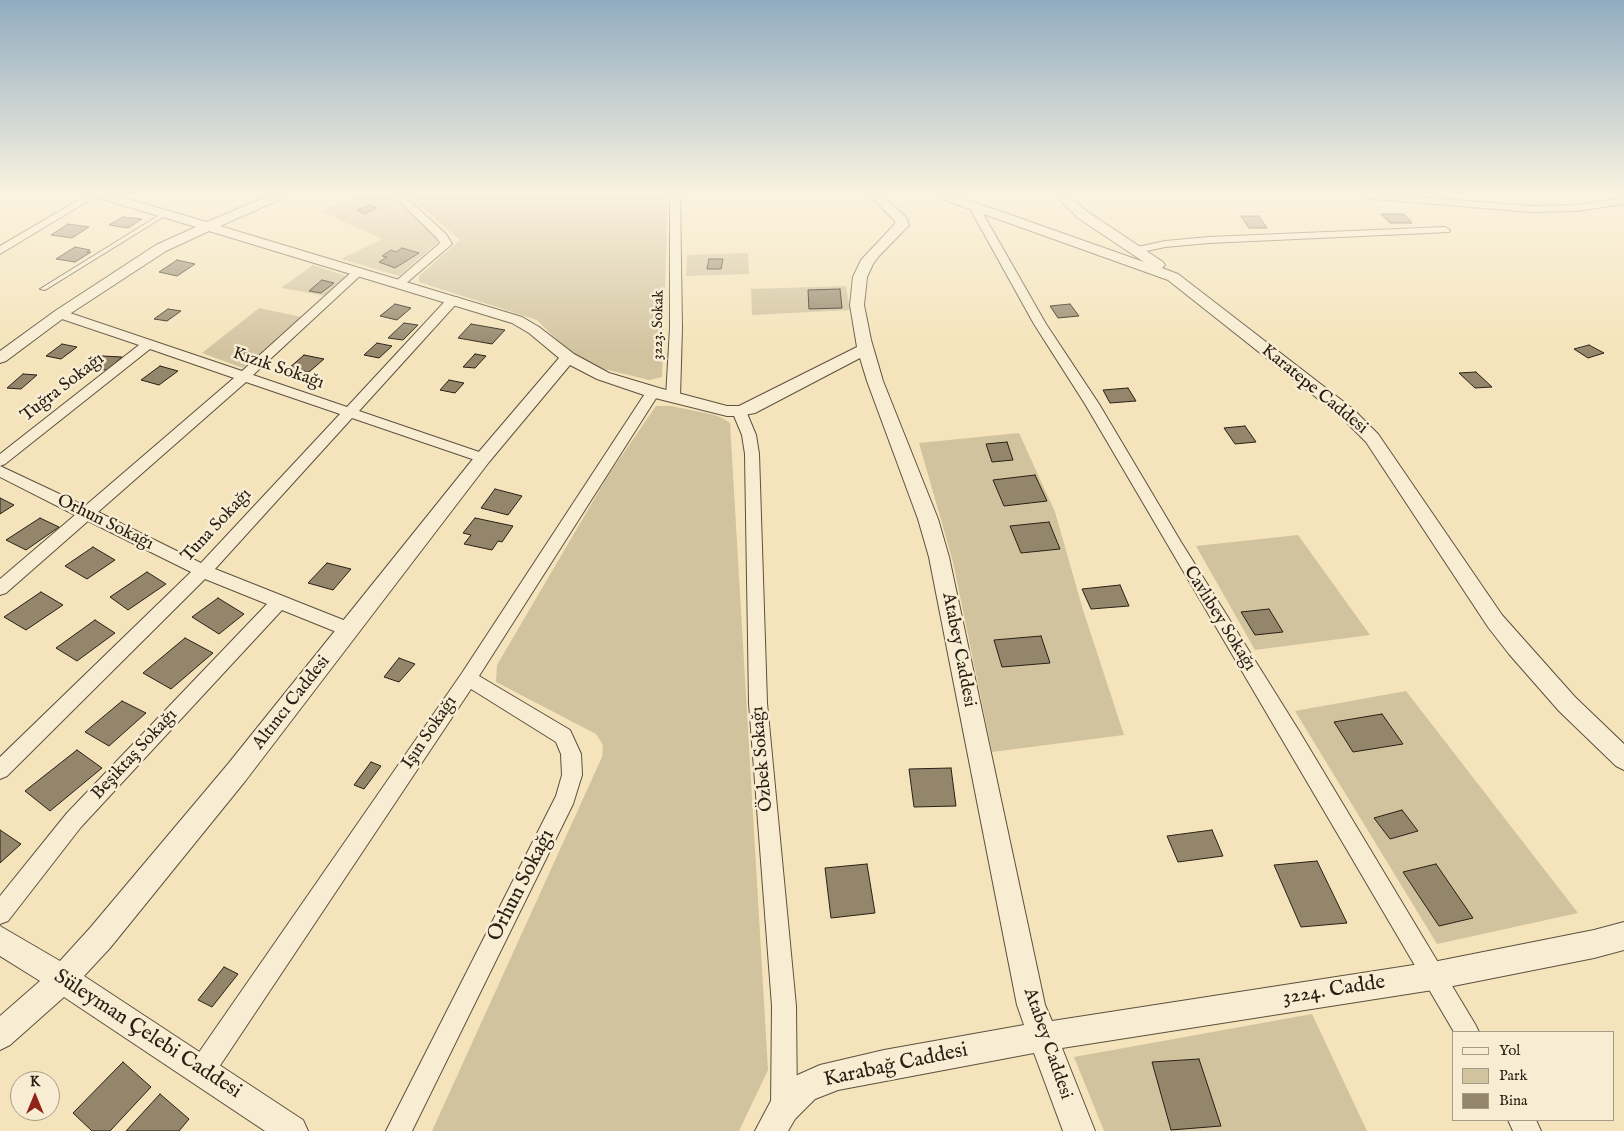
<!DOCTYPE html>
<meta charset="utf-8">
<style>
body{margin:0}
#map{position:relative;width:1624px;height:1131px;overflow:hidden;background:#f5e4bb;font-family:"IM FELL English",serif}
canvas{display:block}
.legend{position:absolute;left:1452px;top:1031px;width:162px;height:90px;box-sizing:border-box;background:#f8edd3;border:1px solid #a59b87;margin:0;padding:6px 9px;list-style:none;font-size:15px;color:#292015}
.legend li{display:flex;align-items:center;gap:10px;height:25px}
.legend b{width:25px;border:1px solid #a59b87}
.north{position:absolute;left:10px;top:1071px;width:50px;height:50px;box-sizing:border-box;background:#f8edd3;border:1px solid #a59b87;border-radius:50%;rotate:0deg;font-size:14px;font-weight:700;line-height:20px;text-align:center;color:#292015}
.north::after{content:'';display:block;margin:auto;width:18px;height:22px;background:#8f2418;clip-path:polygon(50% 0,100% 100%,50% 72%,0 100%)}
</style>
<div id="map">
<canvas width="1624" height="1131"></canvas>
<ul class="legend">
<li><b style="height:6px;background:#f8edd3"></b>Yol</li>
<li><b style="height:14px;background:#d2c39f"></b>Park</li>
<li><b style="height:14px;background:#93866b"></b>Bina</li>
</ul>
<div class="north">K</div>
</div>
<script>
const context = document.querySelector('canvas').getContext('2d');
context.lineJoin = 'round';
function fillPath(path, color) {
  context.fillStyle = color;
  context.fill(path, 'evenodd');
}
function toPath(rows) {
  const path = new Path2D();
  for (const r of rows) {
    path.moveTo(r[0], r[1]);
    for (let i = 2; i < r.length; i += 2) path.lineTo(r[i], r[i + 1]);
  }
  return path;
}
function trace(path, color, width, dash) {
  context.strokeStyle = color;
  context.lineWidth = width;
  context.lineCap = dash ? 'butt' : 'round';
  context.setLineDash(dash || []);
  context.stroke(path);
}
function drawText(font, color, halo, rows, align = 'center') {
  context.font = font + ' "IM FELL English",serif';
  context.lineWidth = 5;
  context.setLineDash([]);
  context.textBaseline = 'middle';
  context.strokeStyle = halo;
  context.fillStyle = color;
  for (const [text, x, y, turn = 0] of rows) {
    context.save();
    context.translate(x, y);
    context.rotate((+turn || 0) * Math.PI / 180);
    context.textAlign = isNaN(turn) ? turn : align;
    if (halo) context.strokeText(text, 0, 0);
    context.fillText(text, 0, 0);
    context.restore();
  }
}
const green = toPath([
 [358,195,390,195,440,240,399,276,341,259,382,239,320,211],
 [413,195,668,195,662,377,649,380,600,368,564,347,537,320,419,282,419,276,460,240,412,199],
 [748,253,749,274,686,276,687,255],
 [313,265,346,276,345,279,326,296,281,288],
 [846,286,850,310,752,315,751,289],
 [259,308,301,317,243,368,202,353],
 [656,406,671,406,715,415,724,419,730,423,768,1070,739,1131,432,1131,602,757,603,745,596,734,496,682,497,665,609,474],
 [1019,433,1055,512,1083,610,1124,735,992,752,953,562,919,443],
 [1298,535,1370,635,1255,650,1196,546],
 [1406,691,1578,913,1437,944,1295,711],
 [1312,1014,1367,1131,1104,1131,1074,1057]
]);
const building = toPath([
 [370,205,377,208,364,214,357,210,370,205],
 [1381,214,1404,214,1412,223,1390,223,1381,214],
 [1241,216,1259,216,1267,228,1249,228,1241,216],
 [123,217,142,219,128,228,109,225,123,217],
 [68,224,89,227,72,238,51,235,68,224],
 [75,247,90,250,87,252,91,252,75,262,56,259,75,247],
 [402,248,419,253,395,268,379,262,387,257,382,256,391,250,396,252,402,248],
 [709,259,723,259,721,269,707,269,709,259],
 [177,260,195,264,177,276,159,272,177,260],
 [322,280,334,283,321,293,309,291,322,280],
 [840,289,842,308,809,309,808,290,840,289],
 [395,304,411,308,397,320,380,316,395,304],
 [1070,304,1079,316,1058,318,1050,306,1070,304],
 [168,309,181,311,167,321,154,319,168,309],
 [404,323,418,325,403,340,388,338,404,323],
 [471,324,505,330,492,344,458,338,471,324],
 [377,343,392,346,379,358,364,355,377,343],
 [62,344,77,347,61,359,46,356,62,344],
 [1589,345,1604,353,1588,358,1574,349,1589,345],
 [240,352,253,354,245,361,232,359,240,352],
 [475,354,486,356,475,368,463,367,475,354],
 [304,355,324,359,309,372,289,368,304,355],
 [102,356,122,357,107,370,87,369,102,356],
 [160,366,178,371,159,385,141,380,160,366],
 [1476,372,1492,387,1475,388,1459,373,1476,372],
 [23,374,37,375,21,389,7,388,23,374],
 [449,380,464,383,455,393,440,390,449,380],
 [1128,388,1136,401,1110,403,1103,390,1128,388],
 [1245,426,1256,442,1235,444,1224,428,1245,426],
 [1007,442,1013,460,992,462,986,444,1007,442],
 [1035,475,1047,501,1004,506,993,480,1035,475],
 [495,489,522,496,508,515,481,508,495,489],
 [0,498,14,505,0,514,0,498],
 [40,518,59,527,26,550,6,540,40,518],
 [475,518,513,526,502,542,498,541,492,550,464,544,471,535,463,533,475,518],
 [1049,522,1060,549,1021,553,1010,526,1049,522],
 [93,547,115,560,87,579,65,566,93,547],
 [327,563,351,569,333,590,308,583,327,563],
 [147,572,166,584,128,610,110,597,147,572],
 [1120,585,1129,606,1091,609,1082,589,1120,585],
 [41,592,63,605,26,630,4,617,41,592],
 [218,598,244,614,219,634,192,617,218,598],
 [1269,609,1283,632,1255,635,1241,612,1269,609],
 [95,620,115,633,77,661,56,648,95,620],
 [1041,636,1050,663,1002,667,994,640,1041,636],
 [185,638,213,653,171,689,143,673,185,638],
 [399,658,415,664,399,682,384,677,399,658],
 [122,701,146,713,109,746,85,732,122,701],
 [1382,714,1403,744,1353,752,1334,722,1382,714],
 [77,750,102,768,50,811,25,791,77,750],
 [371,762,381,766,364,789,354,785,371,762],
 [951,768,956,806,914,807,909,769,951,768],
 [1402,810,1418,831,1390,839,1374,818,1402,810],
 [0,830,21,844,0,863,0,830],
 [1212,830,1223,856,1178,862,1167,836,1212,830],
 [1317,861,1347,923,1301,927,1274,865,1317,861],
 [867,864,875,913,831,918,825,868,867,864],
 [1436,864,1473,918,1439,926,1403,872,1436,864],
 [224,967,238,974,212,1007,198,1000,224,967],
 [1199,1059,1221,1126,1171,1130,1152,1062,1199,1059],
 [123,1062,151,1087,110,1131,92,1131,73,1113,123,1062],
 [160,1094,189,1119,179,1131,126,1131,160,1094]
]);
const service = toPath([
 [166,211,169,213,168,214,45,290,40,289,166,211]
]);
const minor = toPath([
 [87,195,98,195,0,254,0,246,87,195],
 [393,195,403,195,446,234,452,244,404,285,400,287,394,283,396,281,440,243,437,238,393,195],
 [670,195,680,195,682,328,680,397,673,401,666,397,670,328,670,195],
 [1358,195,1394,195,1531,206,1576,205,1624,198,1624,204,1576,211,1531,212,1363,198,1358,195],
 [973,202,978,205,1046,324,1099,404,1181,542,1299,731,1475,1024,1479,1032,1454,1032,1085,404,1034,324,968,205,973,202],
 [1445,227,1450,230,1449,232,1209,243,1165,247,1137,253,1131,250,1133,248,1165,241,1209,237,1445,227],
 [359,268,365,271,363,273,253,375,347,407,449,297,457,297,459,300,457,303,359,411,488,455,490,458,488,461,483,463,478,461,352,418,215,569,356,625,359,630,356,635,350,637,344,635,282,610,81,827,8,921,0,924,0,896,67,813,267,604,205,579,7,776,0,779,0,757,191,572,88,521,6,593,0,595,0,579,75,515,0,477,0,466,85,506,234,378,150,349,5,464,0,466,0,454,139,345,56,317,54,314,56,311,64,311,242,371,355,269,359,268],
 [246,382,340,414,201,563,98,512,246,382],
 [653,388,660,392,479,676,570,730,581,754,582,775,573,804,412,1131,386,1131,556,796,562,775,561,754,556,742,471,689,211,1079,202,1082,193,1079,190,1070,193,1061,462,673,648,389,653,388],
 [739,407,744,408,746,411,756,435,759,454,767,703,796,1006,797,1108,793,1117,784,1121,775,1117,771,1108,772,1006,749,703,745,454,742,435,732,411,734,408,739,407],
 [1508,1120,1536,1120,1541,1131,1513,1131,1508,1120]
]);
const tertiary = toPath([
 [96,195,114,195,207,222,270,195,285,195,283,198,220,226,522,317,539,327,574,354,609,373,659,388,727,406,739,406,857,347,850,305,853,277,861,260,895,224,895,221,869,195,882,195,906,217,909,225,879,256,873,264,867,277,864,305,871,340,883,381,938,519,949,557,1045,1005,1052,1021,1433,962,1594,930,1624,922,1624,950,1594,958,1433,990,1062,1048,1095,1131,1063,1131,1034,1053,838,1090,815,1099,795,1119,788,1131,755,1131,773,1097,793,1077,820,1065,884,1050,1024,1025,1017,1005,929,557,918,519,867,381,860,358,755,413,739,416,727,416,647,396,597,379,570,365,489,462,246,780,110,948,84,976,303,1120,308,1131,265,1131,64,997,10,1045,0,1050,0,1016,40,981,0,956,0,926,60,961,90,928,228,764,477,454,559,358,529,333,512,323,209,231,166,251,65,317,6,361,0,363,0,351,55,311,156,245,196,227,98,198,96,195],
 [937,195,954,195,1144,262,1078,218,1055,195,1068,195,1088,212,1163,262,1165,265,1162,268,1178,274,1353,409,1378,434,1502,615,1575,697,1624,744,1624,770,1616,766,1559,711,1509,654,1488,627,1366,442,1341,417,1168,280,939,198,937,195]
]);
const farStreetnames = [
 ["3223. Sokak",659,325,-89]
];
const streetNames = [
 ["Kızık Sokağı",278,369,19],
 ["Tuğra Sokağı",63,388,-38],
 ["Karatepe Caddesi",1314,390,39],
 ["Orhun Sokağı",105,523,26],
 ["Tuna Sokağı",217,526,-47],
 ["Cavlıbey Sokağı",1219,619,58],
 ["Atabey Caddesi",958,650,79],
 ["Altıncı Caddesi",292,703,-52],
 ["Işın Sokağı",430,733,-56],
 ["Beşiktaş Sokağı",135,755,-47],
 ["Özbek Sokağı",763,759,-95],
 ["Atabey Caddesi",1047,1044,71]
];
const nearStreetnames = [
 ["Orhun Sokağı",522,886,-63],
 ["3224. Cadde",1334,991,-9],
 ["Süleyman Çelebi Caddesi",147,1035,33],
 ["Karabağ Caddesi",896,1066,-12]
];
fillPath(green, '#d2c39f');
fillPath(building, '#93866b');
trace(building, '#292015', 1);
trace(service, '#5c513e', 2);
trace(minor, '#5c513e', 2);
trace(tertiary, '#5c513e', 2);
fillPath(service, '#f8edd3');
fillPath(minor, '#f8edd3');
fillPath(tertiary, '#f8edd3');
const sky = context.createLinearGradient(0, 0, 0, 353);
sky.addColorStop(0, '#91acc0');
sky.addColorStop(0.55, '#faf3e0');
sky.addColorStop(1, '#faf3e000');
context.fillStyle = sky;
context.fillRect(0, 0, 1624, 353);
drawText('15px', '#292015', '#f8edd3', farStreetnames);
drawText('18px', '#292015', '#f8edd3', streetNames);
drawText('21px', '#292015', '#f8edd3', nearStreetnames);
</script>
